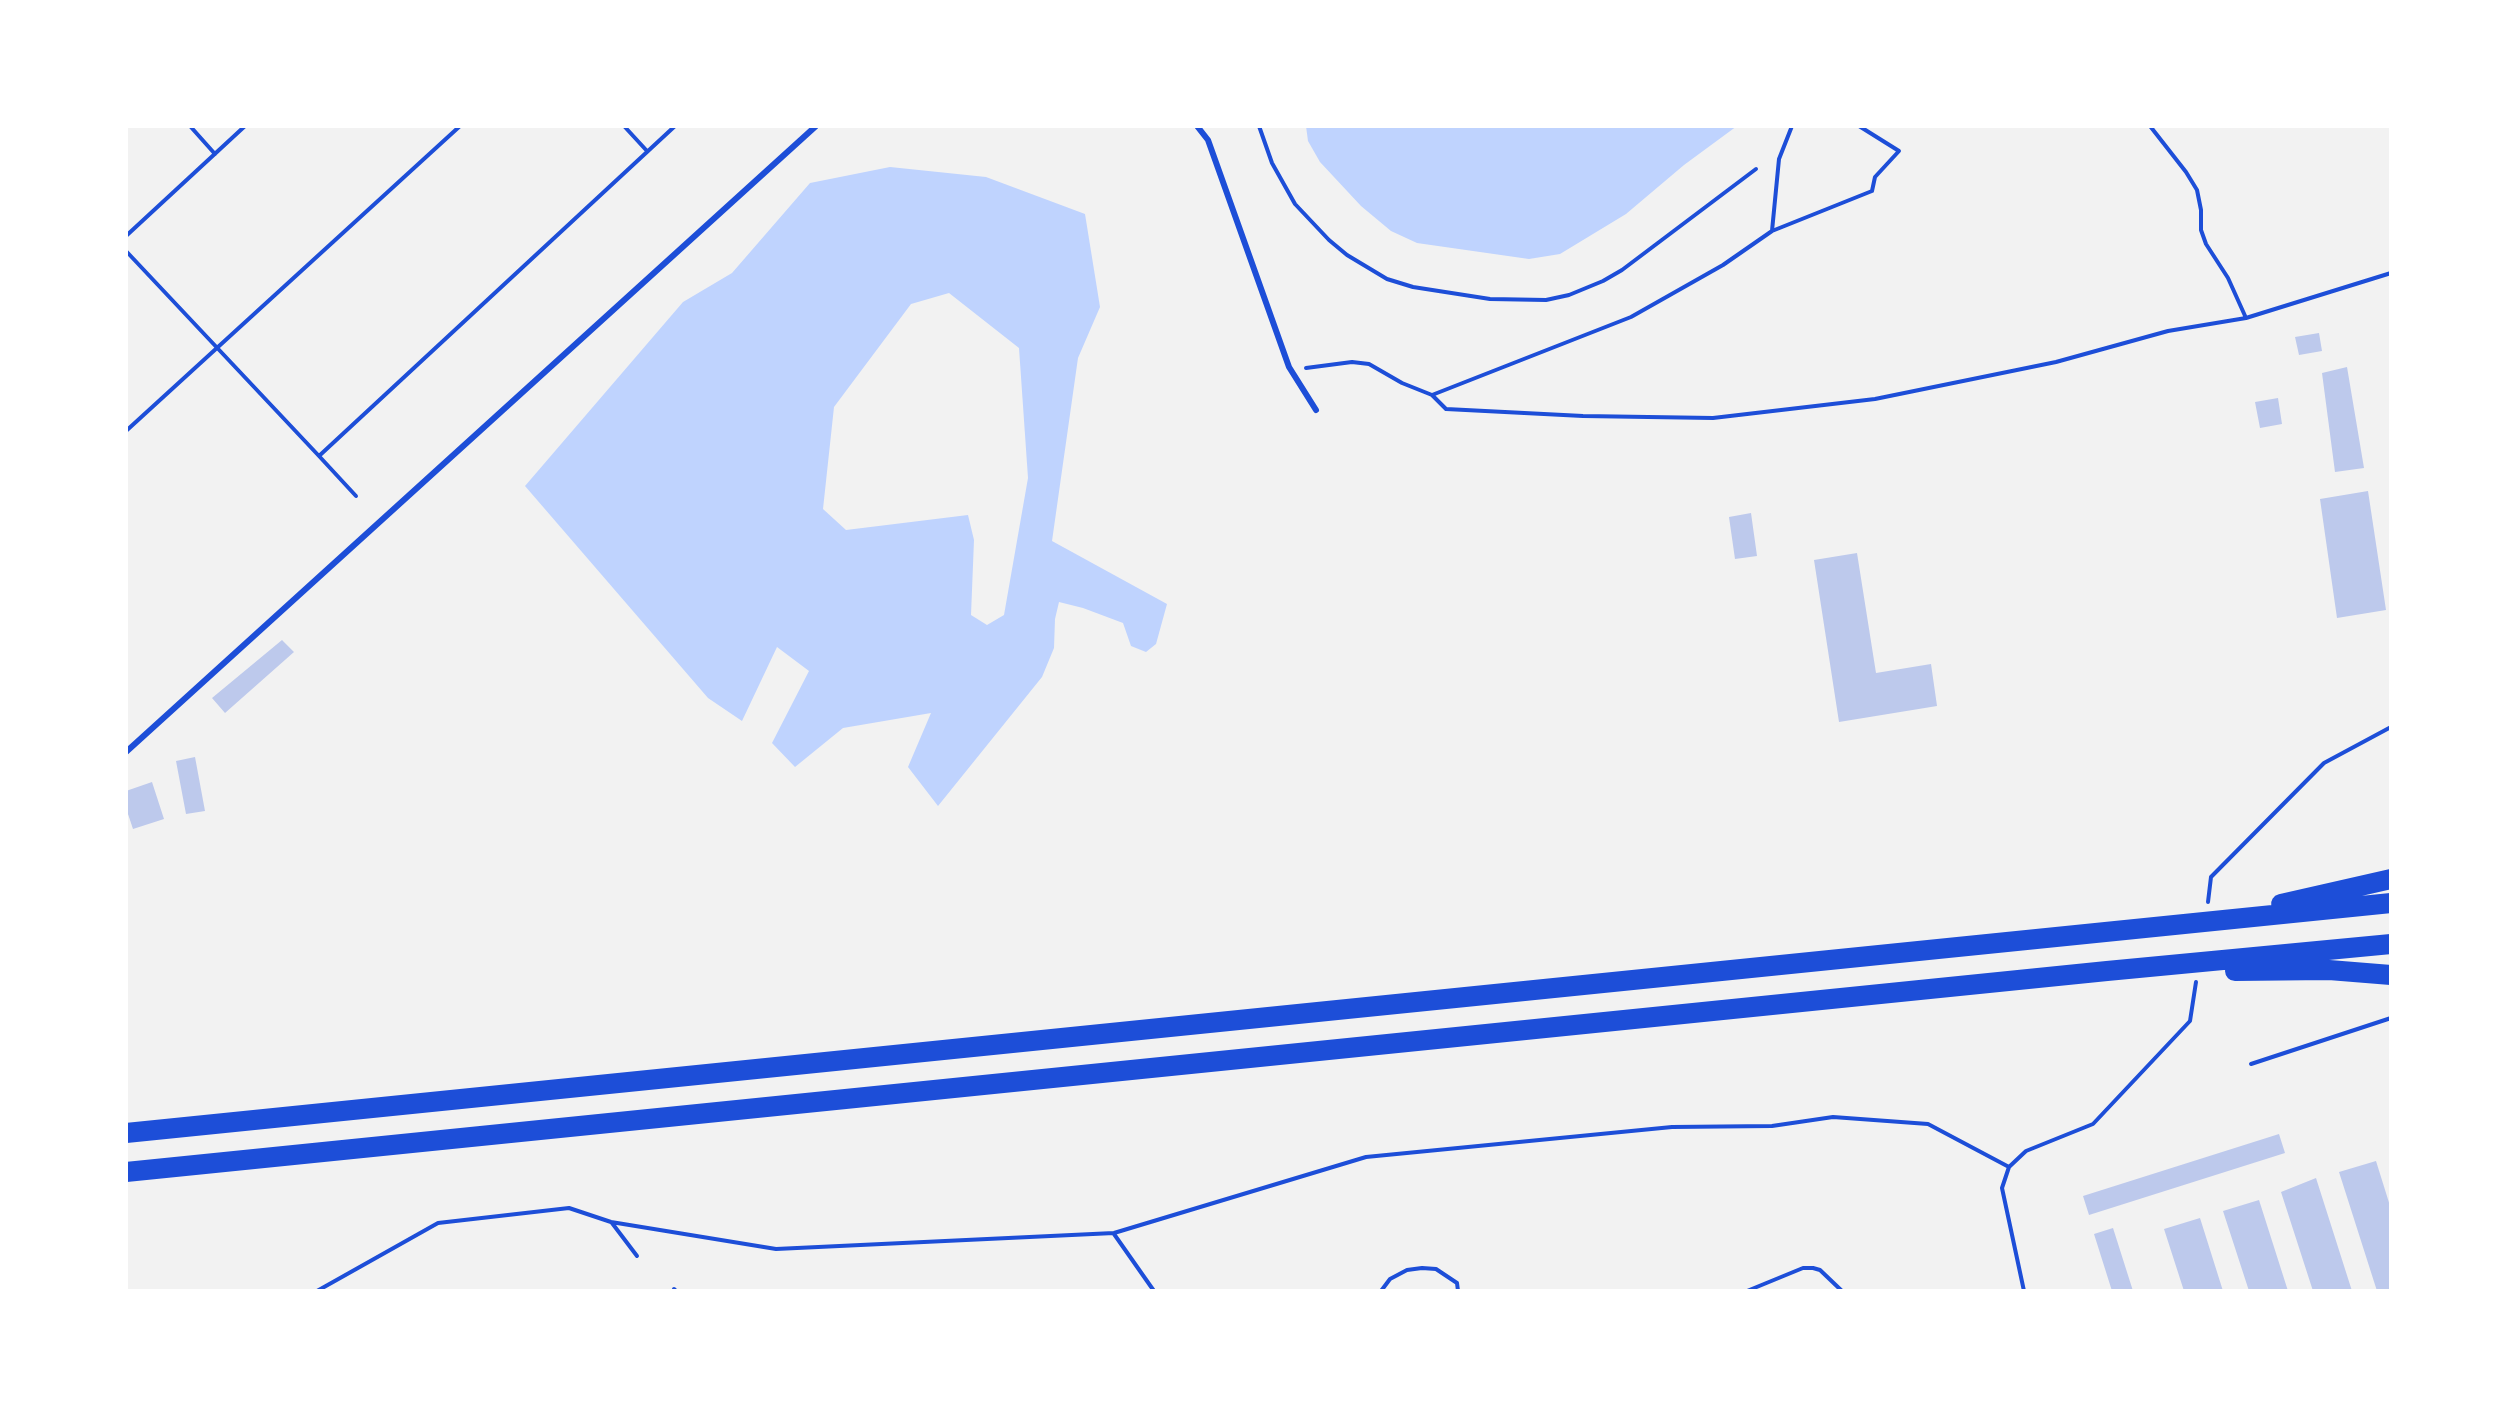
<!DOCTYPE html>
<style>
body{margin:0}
#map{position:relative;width:2517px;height:1417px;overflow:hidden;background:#f2f2f2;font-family:"DejaVu Sans",sans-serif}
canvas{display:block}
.frame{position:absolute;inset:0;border:128px solid #fff;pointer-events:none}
</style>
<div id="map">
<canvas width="2517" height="1417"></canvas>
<div class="frame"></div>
</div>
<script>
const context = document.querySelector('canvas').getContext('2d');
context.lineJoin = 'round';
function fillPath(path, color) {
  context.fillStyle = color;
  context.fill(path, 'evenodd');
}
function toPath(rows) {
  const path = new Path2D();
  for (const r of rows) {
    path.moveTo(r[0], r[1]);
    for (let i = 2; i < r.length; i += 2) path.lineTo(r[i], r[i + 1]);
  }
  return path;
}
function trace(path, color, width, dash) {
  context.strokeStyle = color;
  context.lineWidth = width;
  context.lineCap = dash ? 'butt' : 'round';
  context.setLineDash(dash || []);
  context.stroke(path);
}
const water = toPath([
 [1306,126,1737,126,1684,165,1626,214,1560,254,1529,259,1417,243,1391,231,1361,206,1320,162,1308,141],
 [890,167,986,177,1085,214,1100,307,1078,358,1052,541,1167,604,1156,644,1146,652,1131,646,1123,623,1083,608,1059,602,1055,619,1054,648,1042,677,938,806,908,767,931,713,843,728,795,767,772,743,809,671,777,647,742,721,708,698,525,486,683,302,732,273,810,183],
 [949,293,1019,348,1028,478,1004,615,987,625,971,615,974,540,968,515,846,530,823,509,834,407,911,304]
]);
const building = toPath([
 [2319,333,2322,351,2299,355,2295,337],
 [2347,367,2364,468,2335,472,2322,373],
 [2278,398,2282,424,2260,428,2255,402],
 [2368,491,2386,610,2337,618,2320,499],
 [1751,513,1757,556,1735,559,1729,517],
 [1857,553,1876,673,1931,664,1937,706,1839,722,1814,560],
 [282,640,294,652,225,713,212,698],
 [195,757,205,811,186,814,176,761],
 [152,782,164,819,133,829,126,808,126,791],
 [2279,1134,2285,1153,2089,1215,2083,1196],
 [2376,1161,2391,1209,2391,1291,2377,1291,2339,1172],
 [2316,1178,2352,1291,2313,1291,2281,1192],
 [2259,1200,2288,1291,2249,1291,2223,1211],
 [2200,1218,2223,1291,2184,1291,2164,1229],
 [2113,1228,2133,1291,2112,1291,2094,1234]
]);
const path = toPath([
 [190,126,215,154],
 [624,126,647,151],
 [1259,126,1272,163,1295,204,1329,240,1347,255,1387,279,1413,287,1490,299,1546,300,1569,295,1603,281,1622,270,1756,169],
 [2150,126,2186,172,2197,190,2201,210,2201,230,2206,244,2228,278,2246,318],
 [1772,231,1779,159,1792,126],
 [126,236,245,126],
 [126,251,319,456,675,126],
 [1306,368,1352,362,1369,364,1402,383,1432,395,1631,317,1723,265,1772,231,1872,191,1875,177,1899,151,1859,126],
 [1432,395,1446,409,1583,416,1713,418,1875,399,2056,362,2168,331,2246,318,2391,273],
 [126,431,460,126],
 [319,456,356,496],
 [2208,902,2211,877,2324,763,2391,727],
 [2251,1064,2391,1018],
 [612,1223,637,1256],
 [1114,1234,1154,1291],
 [674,1289,676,1291],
 [317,1291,438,1223,569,1208,611,1222,776,1249,1114,1233,1366,1157,1672,1127,1772,1126,1833,1117,1928,1124,2009,1167],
 [1381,1291,1390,1279,1407,1270,1422,1268,1436,1269,1457,1283,1458,1291],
 [1747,1291,1803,1268,1813,1268,1820,1270,1842,1291],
 [2024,1291,2002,1188,2009,1167,2026,1151,2093,1124,2190,1021,2196,982]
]);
const service = toPath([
 [1197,126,1208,140,1289,367,1316,410],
 [126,752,816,126]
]);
const trunk = toPath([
 [2281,904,2391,879],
 [2235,971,2329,970,2391,975],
 [126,1133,2391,903],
 [126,1172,2107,971,2391,944]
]);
fillPath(water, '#bfd3fe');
fillPath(building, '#bdc9ec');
trace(path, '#1d4ed8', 4);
trace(service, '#1d4ed8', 6);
trace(trunk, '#1d4ed8', 20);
</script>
